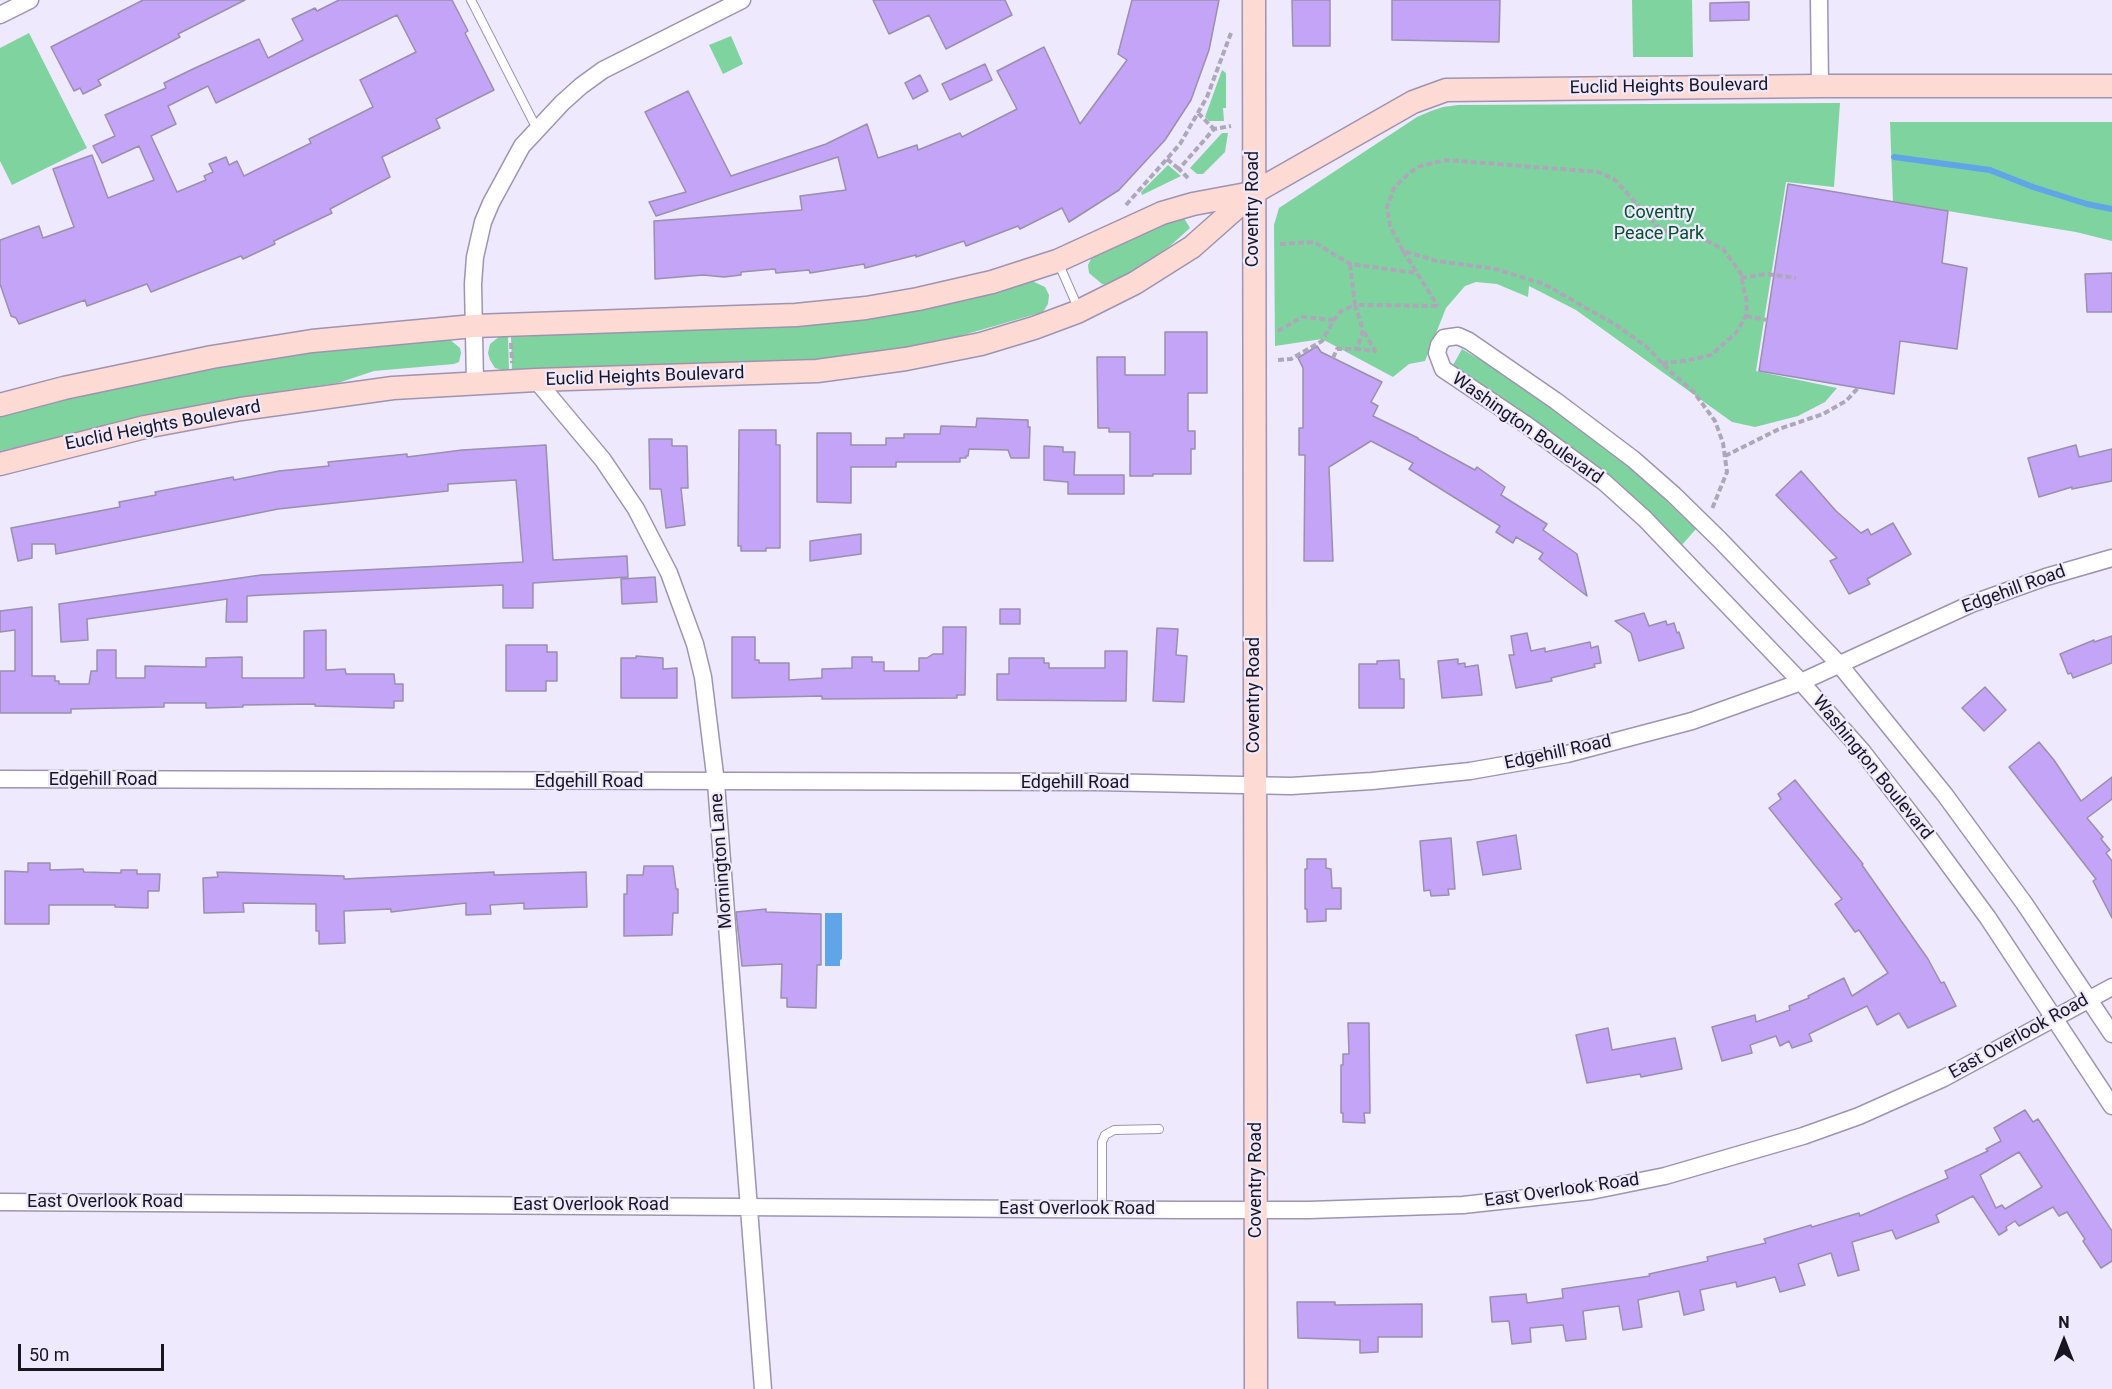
<!DOCTYPE html>
<style>
body{margin:0}
#map{position:relative;width:2112px;height:1389px;overflow:hidden;background:#efe9fd;font-family:Roboto,sans-serif}
canvas{display:block}
.north{position:absolute;left:2034px;top:1311px;width:60px;height:60px;-webkit-text-stroke:4px #efe9fd;paint-order:stroke;rotate:0deg;font-size:16px;font-weight:700;line-height:24px;text-align:center;color:#191520}
.north::after{content:'';display:block;margin:auto;width:21px;height:27px;background:#191520;clip-path:polygon(50% 0,100% 100%,50% 72%,0 100%)}
.scale{position:absolute;left:18px;top:1344px;width:146px;height:27px;box-sizing:border-box;border:3px solid #191520;border-top:0;padding-left:8px;font-size:18px;line-height:21px;white-space:nowrap;color:#191520;-webkit-text-stroke:4px #efe9fd;paint-order:stroke}
</style>
<div id="map">
<canvas width="2112" height="1389"></canvas>
<div class="north">N</div>
<div class="scale">50 m</div>
</div>
<script>
const context = document.querySelector('canvas').getContext('2d');
context.lineJoin = 'round';
function fillPath(path, color) {
  context.fillStyle = color;
  context.fill(path, 'evenodd');
}
function toPath(rows) {
  const path = new Path2D();
  for (const r of rows) {
    path.moveTo(r[0], r[1]);
    for (let i = 2; i < r.length; i += 2) path.lineTo(r[i], r[i + 1]);
  }
  return path;
}
function trace(path, color, width, dash) {
  context.strokeStyle = color;
  context.lineWidth = width;
  context.lineCap = dash ? 'butt' : 'round';
  context.setLineDash(dash || []);
  context.stroke(path);
}
function drawText(font, color, halo, rows, align = 'center') {
  context.font = font + ' Roboto,sans-serif';
  context.lineWidth = 4.5;
  context.setLineDash([]);
  context.textBaseline = 'middle';
  context.strokeStyle = halo;
  context.fillStyle = color;
  for (const [text, x, y, turn = 0] of rows) {
    context.save();
    context.translate(x, y);
    context.rotate((+turn || 0) * Math.PI / 180);
    context.textAlign = isNaN(turn) ? turn : align;
    if (halo) context.strokeText(text, 0, 0);
    context.fillText(text, 0, 0);
    context.restore();
  }
}
const green = toPath([
 [1632,0,1692,0,1693,57,1633,57],
 [29,33,87,148,12,185,0,161,0,48],
 [731,36,743,64,723,74,709,45],
 [1222,70,1226,73,1226,108,1223,108,1224,121,1209,121,1205,117],
 [1840,103,1834,187,1786,182,1756,371,1837,388,1825,402,1798,416,1755,427,1732,422,1576,310,1529,286,1528,297,1497,284,1476,282,1465,286,1446,308,1425,361,1409,364,1393,377,1322,339,1275,346,1274,225,1279,208,1417,117,1431,111,1443,107,1458,105],
 [1890,122,2112,122,2112,241,2076,232,1893,202],
 [1222,133,1228,133,1225,152,1203,174,1197,174,1190,168],
 [1168,165,1181,176,1142,195,1141,192],
 [1182,215,1190,228,1170,246,1141,266,1110,285,1102,284,1089,273,1088,265,1092,257],
 [1030,280,1045,287,1049,295,1048,304,1043,312,953,338,895,350,810,360,512,370,511,337,636,331],
 [500,336,508,336,509,370,502,370,495,368,490,360,488,353,490,344],
 [448,338,460,348,461,353,459,362,454,364,374,371,338,383,254,395,162,412,0,451,0,415,50,401,230,363,329,348],
 [1462,349,1509,377,1546,402,1624,463,1658,493,1696,529,1681,546,1533,419,1452,367]
]);
const water = toPath([
 [825,913,842,913,842,959,840,960,840,966,825,966]
]);
const stream = toPath([
 [1894,157,1990,170,2033,187,2087,204,2112,209]
]);
const building = toPath([
 [143,0,245,0,178,34,180,37,98,80,101,85,83,94,80,88,74,91,51,47,143,0],
 [339,0,452,0,468,31,465,33,494,90,436,119,440,128,382,157,390,177,330,209,332,213,274,241,275,244,243,259,241,256,151,292,147,284,87,306,85,300,19,324,16,318,11,316,0,284,0,240,39,226,43,238,74,227,53,169,92,155,108,198,154,180,139,146,102,163,93,146,115,136,105,115,166,88,164,83,195,68,259,39,268,58,303,40,292,19,315,8,317,11,339,0],
 [397,15,416,52,360,80,373,107,309,139,311,143,244,176,237,161,229,165,226,157,209,164,213,172,204,176,206,180,177,192,151,136,176,124,168,106,208,86,216,103,397,15],
 [873,0,1005,0,1012,15,946,49,929,15,889,34,873,0],
 [1132,0,1219,0,1209,50,1191,100,1165,140,1119,190,1069,222,1062,208,1020,229,1018,226,966,246,964,241,916,257,916,255,865,268,864,264,810,273,809,270,776,273,775,269,741,272,741,275,724,277,703,275,655,279,654,221,802,210,800,196,846,190,838,157,656,216,649,202,686,192,645,112,688,91,731,176,826,144,867,124,878,158,917,145,918,150,960,133,962,137,1017,109,997,71,1044,47,1080,124,1127,60,1118,54,1132,0],
 [1292,0,1330,0,1330,46,1293,46,1292,0],
 [1392,0,1500,0,1499,42,1392,40,1392,0],
 [1749,2,1749,20,1710,21,1710,3,1749,2],
 [985,64,992,80,950,100,942,84,985,64],
 [920,75,928,91,913,99,905,83,920,75],
 [1788,184,1948,211,1942,263,1967,268,1957,349,1900,341,1894,394,1759,371,1788,184],
 [2112,273,2112,312,2087,312,2085,274,2112,273],
 [1165,332,1207,332,1207,393,1188,393,1188,431,1195,431,1195,449,1191,449,1191,474,1153,474,1153,476,1130,476,1130,432,1109,432,1109,428,1098,428,1097,357,1125,357,1125,375,1165,375,1165,332],
 [1317,346,1321,352,1382,382,1371,402,1378,406,1373,416,1418,438,1418,439,1475,470,1477,467,1505,487,1501,495,1547,524,1543,530,1577,554,1587,596,1539,559,1543,553,1516,537,1513,543,1496,532,1500,526,1409,469,1413,463,1371,441,1329,467,1333,561,1304,561,1305,455,1299,455,1299,428,1303,428,1303,368,1298,358,1317,346],
 [977,418,1028,420,1028,427,1030,427,1029,458,1011,458,1008,450,969,449,968,456,966,456,966,458,960,458,960,462,896,462,896,467,851,467,851,503,817,502,817,433,851,433,851,445,886,445,886,438,904,438,904,434,940,434,941,426,976,427,977,418],
 [739,430,776,430,776,445,780,445,780,548,766,548,766,551,741,551,741,546,738,546,739,430],
 [649,439,672,439,672,446,687,446,688,488,681,488,685,525,666,528,661,489,650,489,649,439],
 [546,445,553,560,627,556,628,577,533,583,533,608,503,608,503,585,263,595,247,596,247,622,226,622,227,599,87,619,88,640,61,642,59,604,261,575,523,562,516,480,448,484,448,491,278,509,56,554,55,544,32,544,32,558,18,561,11,528,120,507,119,502,156,495,155,492,233,477,234,480,279,471,329,466,328,462,407,454,407,457,462,450,546,445],
 [2076,445,2079,457,2112,449,2112,481,2072,489,2072,487,2039,497,2028,458,2076,445],
 [1044,446,1063,447,1063,452,1075,452,1074,475,1124,475,1124,494,1068,494,1068,482,1044,480,1044,446],
 [1801,471,1836,511,1861,533,1868,529,1871,535,1893,523,1911,554,1867,579,1870,584,1849,594,1830,561,1837,558,1776,495,1801,471],
 [861,534,861,554,810,561,810,541,861,534],
 [655,577,657,602,622,604,621,579,655,577],
 [32,607,32,676,55,676,55,681,59,681,59,684,89,684,91,671,97,671,97,650,116,650,116,678,145,678,145,666,206,667,206,658,242,657,242,678,304,678,304,631,326,630,326,670,345,669,346,674,394,674,395,684,403,684,403,701,394,701,394,708,315,706,315,704,243,705,243,707,206,708,206,703,164,703,164,707,71,709,71,713,0,713,0,671,15,671,15,630,0,632,0,611,32,607],
 [1000,609,1020,609,1020,624,1000,624,1000,609],
 [1644,613,1649,626,1666,621,1667,625,1674,623,1677,633,1679,632,1684,648,1639,661,1631,633,1615,621,1644,613],
 [943,627,966,627,965,695,957,695,957,698,822,699,822,696,732,698,732,637,755,637,755,660,759,660,759,663,789,663,789,680,822,678,822,669,852,668,852,657,872,657,872,662,884,662,884,671,919,671,919,658,927,658,933,654,943,654,943,627],
 [1157,628,1178,629,1176,655,1187,656,1184,702,1153,701,1157,628],
 [1527,633,1531,651,1545,648,1545,652,1590,642,1591,648,1598,646,1601,663,1594,664,1595,667,1551,678,1552,681,1516,688,1509,655,1514,655,1511,636,1527,633],
 [2112,636,2112,663,2073,678,2071,673,2068,674,2060,654,2094,640,2094,642,2112,636],
 [506,645,547,645,547,652,557,652,557,681,546,681,546,691,506,691,506,645],
 [1105,651,1127,651,1126,701,997,700,997,674,1009,674,1009,658,1044,658,1044,663,1049,663,1049,668,1105,668,1105,651],
 [636,656,663,658,663,669,677,668,677,698,621,698,621,658,636,658,636,656],
 [1458,659,1458,664,1465,663,1465,667,1478,665,1482,695,1442,698,1438,661,1458,659],
 [1399,660,1400,679,1404,679,1404,708,1359,708,1359,664,1377,664,1377,661,1399,660],
 [1985,687,2006,710,1984,731,1962,708,1985,687],
 [2039,742,2054,760,2081,801,2112,777,2112,799,2087,818,2103,837,2101,839,2110,850,2106,853,2112,861,2112,918,2093,881,2096,879,2009,767,2039,742],
 [1795,780,1863,864,1862,865,1928,959,1941,983,1944,982,1956,1006,1908,1028,1899,1013,1877,1025,1867,1006,1809,1034,1812,1041,1792,1048,1789,1041,1780,1046,1776,1036,1750,1045,1752,1053,1722,1061,1712,1027,1755,1015,1756,1022,1790,1010,1789,1006,1809,998,1808,996,1844,978,1852,996,1888,973,1859,930,1855,932,1835,904,1842,899,1769,808,1781,799,1778,794,1795,780],
 [1516,835,1521,869,1483,875,1477,842,1516,835],
 [1451,838,1455,889,1448,889,1449,895,1431,896,1430,890,1424,891,1420,841,1451,838],
 [1307,859,1326,859,1326,868,1331,869,1332,888,1341,888,1341,909,1326,909,1326,921,1307,922,1307,909,1305,909,1305,869,1307,869,1307,859],
 [28,863,50,863,50,870,83,869,84,872,121,873,121,870,137,870,137,874,160,874,159,891,148,891,148,908,115,907,115,905,49,905,49,924,5,924,5,871,28,872,28,863],
 [644,866,673,866,676,889,678,889,678,913,673,913,672,935,624,936,624,894,627,894,627,875,643,875,644,866],
 [217,872,344,876,344,879,494,872,494,875,586,872,587,907,524,909,524,903,490,905,491,914,466,915,466,903,391,912,391,909,344,911,345,943,319,944,319,931,316,931,316,904,243,903,244,912,204,913,203,878,218,877,217,872],
 [766,909,766,912,821,914,821,965,817,965,816,1008,787,1007,787,998,781,998,782,964,742,966,736,912,766,909],
 [1348,1023,1369,1023,1370,1113,1364,1113,1365,1123,1343,1122,1343,1113,1341,1113,1341,1065,1343,1065,1343,1054,1349,1054,1348,1023],
 [1608,1028,1612,1050,1675,1038,1682,1069,1641,1077,1640,1074,1587,1083,1576,1035,1608,1028],
 [2025,1110,2033,1122,2038,1119,2112,1231,2112,1261,2101,1268,2083,1241,2085,1239,2067,1212,2059,1216,2053,1207,2019,1226,2015,1221,2006,1227,2007,1230,1999,1235,1973,1196,1936,1215,1939,1222,1896,1239,1892,1230,1852,1242,1859,1270,1838,1276,1831,1253,1798,1264,1805,1285,1780,1292,1775,1277,1737,1287,1736,1282,1700,1290,1704,1310,1684,1315,1679,1291,1638,1300,1642,1327,1623,1330,1619,1306,1583,1311,1586,1339,1566,1341,1563,1325,1530,1328,1531,1342,1512,1344,1509,1321,1492,1322,1490,1297,1526,1294,1527,1303,1563,1298,1562,1289,1650,1276,1649,1274,1708,1261,1707,1257,1766,1243,1764,1239,1811,1225,1812,1227,1859,1213,1860,1216,1948,1178,1945,1171,1988,1151,1986,1149,2001,1141,1994,1128,2025,1110],
 [2019,1152,2042,1187,2005,1209,2002,1205,1996,1208,1980,1175,2019,1152],
 [1297,1302,1335,1302,1335,1305,1422,1304,1422,1337,1378,1337,1378,1352,1360,1353,1360,1340,1298,1338,1297,1302]
]);
const path = toPath([
 [1198,113,1214,129],
 [1167,159,1179,169],
 [1188,178,1179,169,1214,129,1231,126],
 [1126,205,1180,144,1207,97,1231,33],
 [1280,244,1314,242,1350,264,1417,273],
 [1403,251,1438,306],
 [1350,264,1355,305,1438,306],
 [1741,278,1767,274,1796,278],
 [1746,316,1767,320],
 [1278,331,1302,317,1334,320],
 [511,343,512,363],
 [1333,358,1337,349,1357,349],
 [1278,360,1291,359,1322,341,1334,320,1341,311,1355,305,1363,330,1357,349,1375,351,1363,330],
 [1662,363,1686,361,1711,355,1736,333,1746,316,1747,303,1740,272,1723,249,1705,240,1661,230,1614,179,1598,172,1446,160,1420,166,1409,173,1394,188,1387,207,1390,226,1403,251,1437,261,1496,269,1544,284,1616,325,1648,348,1662,363,1672,373,1693,391,1715,421,1723,443,1727,472,1712,509],
 [1725,456,1779,429,1823,414,1846,401,1858,388]
]);
const lane = toPath([
 [471,0,537,129],
 [1058,262,1079,310],
 [1102,1210,1102,1142,1105,1135,1114,1130,1159,1129]
]);
const street = toPath([
 [1819,0,1820,86],
 [0,15,30,0],
 [536,380,603,460,636,509,669,573,695,644,703,677,716,783,763,1389],
 [475,383,473,284,475,257,483,222,491,203,522,146,562,103,581,86,603,70,742,0],
 [0,779,1097,782,1291,786,1372,781,1470,771,1567,754,1692,721,1801,682,1971,604,2046,577,2112,558],
 [2112,1034,2024,903,1945,795,1839,664,1720,540,1674,495,1633,459,1556,401,1469,341,1458,336,1444,338,1439,345,1437,353,1443,369,1528,426,1604,482,1645,519,1801,682,1862,751,1927,835,1988,918,2112,1106],
 [0,1202,1183,1210,1309,1210,1463,1205,1591,1191,1665,1176,1803,1136,1859,1116,1944,1078,2112,987]
]);
const secondary = toPath([
 [1254,0,1256,1389],
 [0,405,64,388,212,357,312,341,474,326,796,315,866,308,918,299,992,282,1057,261,1162,213,1193,204,1252,193],
 [0,464,145,427,241,409,393,388,536,380,817,371,906,359,981,344,1034,328,1077,312,1135,283,1192,247,1253,193,1413,102,1446,90,1820,86,2112,86]
]);
const streetNames = [
 ["Euclid Heights Boulevard",1669,87,-1],
 ["Coventry Road",1253,209,-90],
 ["Euclid Heights Boulevard",645,377,-2],
 ["Euclid Heights Boulevard",163,426,-11],
 ["Washington Boulevard",1527,429,35],
 ["Edgehill Road",2014,590,-20],
 ["Coventry Road",1254,695,-90],
 ["Edgehill Road",1558,753,-12],
 ["Washington Boulevard",1872,768,51],
 ["Edgehill Road",103,780],
 ["Edgehill Road",589,782],
 ["Edgehill Road",1075,783],
 ["Mornington Lane",722,861,-94],
 ["East Overlook Road",2019,1037,-29],
 ["Coventry Road",1256,1180,-90],
 ["East Overlook Road",1562,1191,-8],
 ["East Overlook Road",105,1202],
 ["East Overlook Road",591,1205],
 ["East Overlook Road",1077,1209]
];
const parkNames = [
 ["Coventry",1659,213],
 ["Peace Park",1659,234]
];
fillPath(green, '#7fd39f');
fillPath(water, '#60a5e7');
trace(stream, '#60a5e7', 6);
fillPath(building, '#c3a4f6');
trace(building, '#998fae', 1.5);
trace(lane, '#9e93b2', 10);
trace(street, '#9e93b2', 19);
trace(secondary, '#9e93b2', 25);
trace(path, '#ada8b9', 4, [6, 3]);
trace(lane, '#fff', 8);
trace(street, '#fff', 16);
trace(secondary, '#fddad4', 22);
drawText('18px', '#191520', '#efe9fd', streetNames);
drawText('18px', '#05502d', '#efe9fd', parkNames);
</script>
